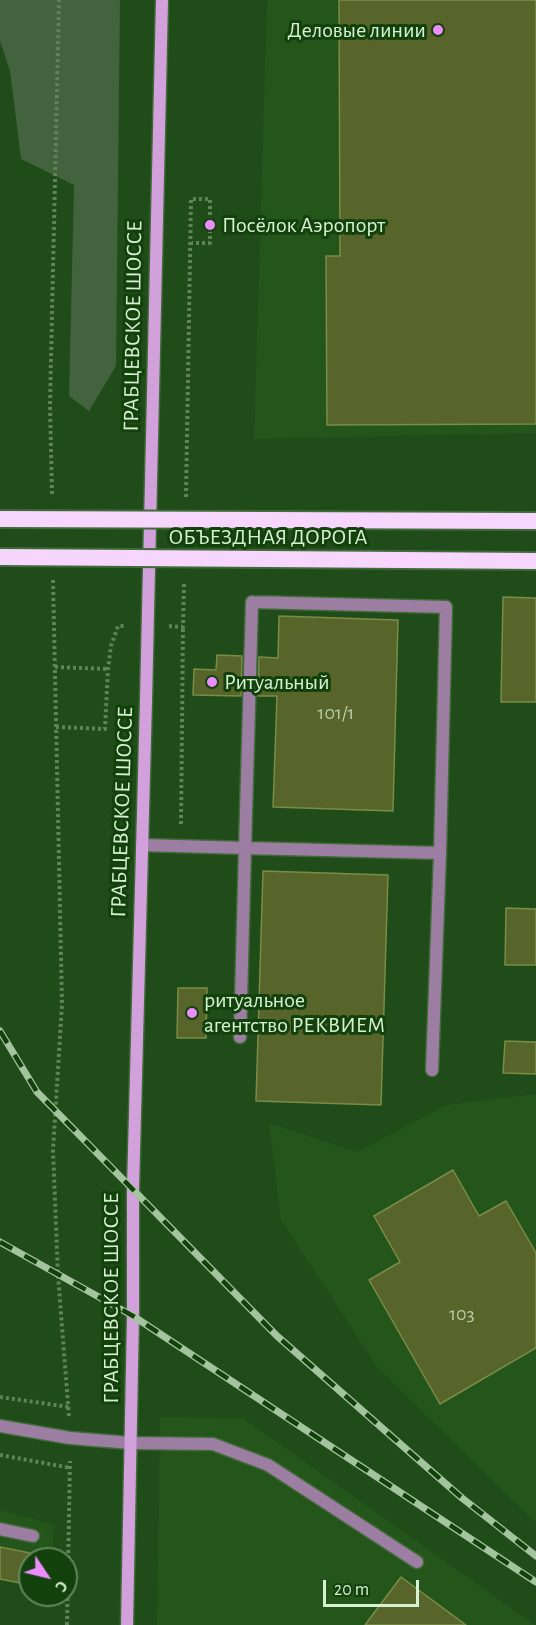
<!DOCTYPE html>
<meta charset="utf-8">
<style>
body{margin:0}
#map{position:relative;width:536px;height:1625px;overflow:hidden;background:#1f4c18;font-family:"Alegreya Sans",sans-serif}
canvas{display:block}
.north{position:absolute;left:18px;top:1547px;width:60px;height:60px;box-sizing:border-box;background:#13410c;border:2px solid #61875b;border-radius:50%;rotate:125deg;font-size:16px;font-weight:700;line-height:24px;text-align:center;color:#d6f0d2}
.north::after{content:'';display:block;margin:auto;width:21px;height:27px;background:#eb8dfc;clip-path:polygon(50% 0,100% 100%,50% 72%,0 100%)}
.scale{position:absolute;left:323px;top:1580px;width:96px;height:27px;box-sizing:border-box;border:3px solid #d6f0d2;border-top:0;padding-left:8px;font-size:18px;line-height:21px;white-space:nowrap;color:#d6f0d2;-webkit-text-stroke:4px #13410c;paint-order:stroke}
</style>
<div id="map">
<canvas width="536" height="1625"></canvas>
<div class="north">С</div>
<div class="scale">20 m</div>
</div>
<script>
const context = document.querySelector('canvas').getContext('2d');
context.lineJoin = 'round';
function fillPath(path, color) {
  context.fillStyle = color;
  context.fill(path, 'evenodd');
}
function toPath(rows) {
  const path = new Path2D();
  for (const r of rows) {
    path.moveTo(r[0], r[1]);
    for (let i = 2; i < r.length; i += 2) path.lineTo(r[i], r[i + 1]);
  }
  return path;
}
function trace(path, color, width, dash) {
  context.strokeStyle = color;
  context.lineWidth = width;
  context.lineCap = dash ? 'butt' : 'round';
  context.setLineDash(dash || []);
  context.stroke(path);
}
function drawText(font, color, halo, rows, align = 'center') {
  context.font = font + ' "Alegreya Sans",sans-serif';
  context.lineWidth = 6;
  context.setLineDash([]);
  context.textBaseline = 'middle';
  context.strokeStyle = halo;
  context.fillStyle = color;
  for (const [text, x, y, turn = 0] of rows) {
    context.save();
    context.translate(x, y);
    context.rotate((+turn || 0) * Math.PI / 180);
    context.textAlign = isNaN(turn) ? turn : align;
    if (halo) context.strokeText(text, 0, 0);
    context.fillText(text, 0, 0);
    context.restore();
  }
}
const built = toPath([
 [267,0,536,0,536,433,254,439],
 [536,1094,536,1523,378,1368,281,1220,269,1123,357,1152,446,1105],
 [160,1417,243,1418,535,1625,157,1625],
 [0,1510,55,1525,51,1559,30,1559,30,1585,0,1579]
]);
const green = toPath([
 [0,0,120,0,116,366,89,411,69,396,74,185,21,159,10,71,0,41]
]);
const building = toPath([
 [339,0,536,0,536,424,327,425,326,256,340,256,339,0],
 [503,597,536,598,536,702,501,702,503,597],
 [279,616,398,620,393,811,273,807,277,696,258,696,259,657,278,658,279,616],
 [217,655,242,656,241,696,193,695,194,669,216,670,217,655],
 [263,871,388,875,381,1105,256,1101,263,871],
 [506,908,536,909,536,965,505,965,506,908],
 [178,988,207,988,206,1038,177,1038,178,988],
 [505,1041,536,1042,536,1074,503,1073,505,1041],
 [453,1170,479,1216,506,1201,536,1253,536,1348,440,1404,369,1280,400,1262,374,1216,453,1170],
 [0,1547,30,1553,30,1585,0,1579,0,1547],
 [401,1577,466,1625,365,1625,401,1577]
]);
const path = toPath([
 [52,494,50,405,59,0],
 [186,497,191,199,210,199,210,243,192,243],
 [53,580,62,1004,53,1150,58,1275,69,1417],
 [169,626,183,627,184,583],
 [55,667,108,669],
 [56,727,105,729,108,669,111,646,118,626,125,626],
 [181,824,183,627],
 [0,1397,69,1407],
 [0,1455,71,1468],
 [67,1625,70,1461]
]);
const service = toPath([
 [252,602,446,607,440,853,245,848,252,602],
 [142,845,245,848,240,1037],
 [432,1070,440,853],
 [131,1443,213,1444,268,1465,417,1562],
 [0,1529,33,1536]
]);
const tertiary = toPath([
 [0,1426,70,1438,131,1443]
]);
const secondary = toPath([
 [127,1625,133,1316,133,1189,146,700,162,0]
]);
const rail = toPath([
 [0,1031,37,1092,277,1336,462,1498,536,1556],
 [0,1242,133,1316,536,1582]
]);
const trunkBridge = toPath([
 [0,519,536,521],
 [0,557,536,561]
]);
const markers = [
 [438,30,6,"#eb8dfc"],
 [210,225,6,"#eb8dfc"],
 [212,682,6,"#eb8dfc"],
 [192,1013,6,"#eb8dfc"]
];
const numberNames = [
 ["101/1",336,713],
 ["103",462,1314]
];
const poiNames = [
 ["Деловые линии",426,30,"right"],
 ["Посёлок Аэропорт",222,225],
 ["Ритуальный",224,682],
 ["ритуальное",204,1000],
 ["агентство РЕКВИЕМ",204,1025]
];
const streetNames = [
 ["ГРАБЦЕВСКОЕ ШОССЕ",133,326,-89],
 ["ОБЪЕЗДНАЯ ДОРОГА",268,537],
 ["ГРАБЦЕВСКОЕ ШОССЕ",122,812,-88],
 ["ГРАБЦЕВСКОЕ ШОССЕ",111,1298,-90]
];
fillPath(built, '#24561c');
fillPath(green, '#43623e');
fillPath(building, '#57652b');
trace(building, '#7a8c48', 1.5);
trace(service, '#406a39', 15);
trace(tertiary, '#406a39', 15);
trace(secondary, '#406a39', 15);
trace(path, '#5e8458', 4, [3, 3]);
trace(service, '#9d7ea3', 12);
trace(tertiary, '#9d7ea3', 12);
trace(secondary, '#d2a0db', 12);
trace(rail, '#a4c39f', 7);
trace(rail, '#13410c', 4.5, [14]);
trace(trunkBridge, '#406a39', 20, []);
trace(trunkBridge, '#f7d6fd', 16);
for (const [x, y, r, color] of markers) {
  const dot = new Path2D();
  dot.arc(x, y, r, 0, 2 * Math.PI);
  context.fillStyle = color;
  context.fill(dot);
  trace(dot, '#13410c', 2);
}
drawText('20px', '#b6cda8', null, numberNames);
drawText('22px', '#d6f0d2', '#13410c', poiNames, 'left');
drawText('22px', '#d6f0d2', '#13410c', streetNames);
</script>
